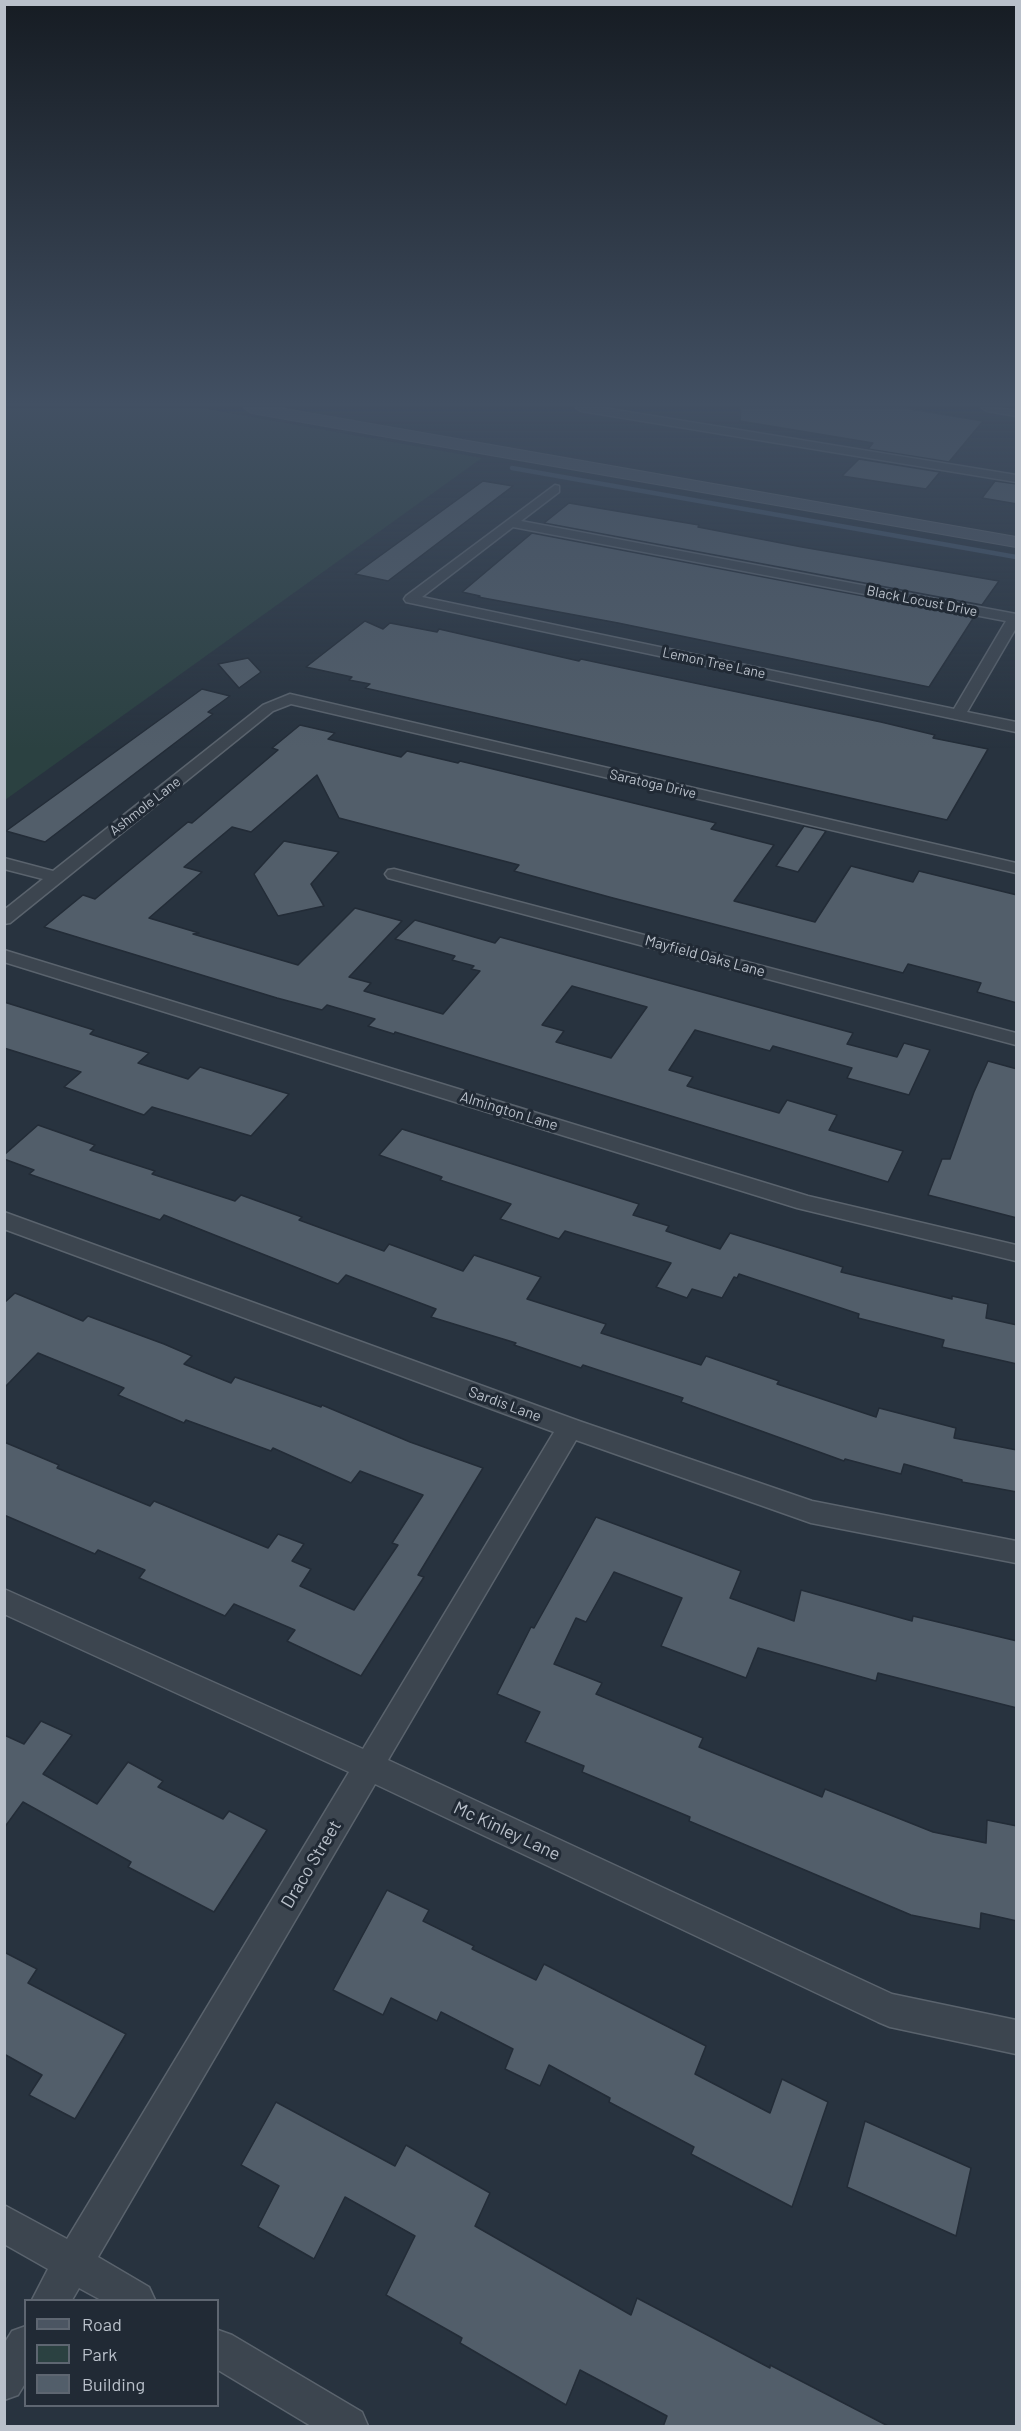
<!DOCTYPE html>
<style>
body{margin:0}
#map{position:relative;width:1021px;height:2431px;overflow:hidden;background:#28333f;font-family:Barlow,sans-serif}
canvas{display:block}
.frame{position:absolute;inset:0;border:6px solid #b9c0ca;pointer-events:none}
.legend{position:absolute;left:24px;top:2299px;width:195px;height:108px;box-sizing:border-box;background:#212a35;border:2px solid #5e6671;margin:0;padding:8px 10px;list-style:none;font-size:18px;color:#b9c0ca}
.legend li{display:flex;align-items:center;gap:12px;height:30px}
.legend b{width:30px;border:2px solid #5e6671}
</style>
<div id="map">
<canvas width="1021" height="2431"></canvas>
<div class="frame"></div>
<ul class="legend">
<li><b style="height:8px;background:#4b5562"></b>Road</li>
<li><b style="height:16px;background:#2b4141"></b>Park</li>
<li><b style="height:16px;background:#525e6a"></b>Building</li>
</ul>
</div>
<script>
const context = document.querySelector('canvas').getContext('2d');
context.lineJoin = 'round';
function fillPath(path, color) {
  context.fillStyle = color;
  context.fill(path, 'evenodd');
}
function toPath(rows) {
  const path = new Path2D();
  for (const r of rows) {
    path.moveTo(r[0], r[1]);
    for (let i = 2; i < r.length; i += 2) path.lineTo(r[i], r[i + 1]);
  }
  return path;
}
function trace(path, color, width, dash) {
  context.strokeStyle = color;
  context.lineWidth = width;
  context.lineCap = dash ? 'butt' : 'round';
  context.setLineDash(dash || []);
  context.stroke(path);
}
function drawText(font, color, halo, rows, align = 'center') {
  context.font = font + ' Barlow,sans-serif';
  context.lineWidth = 6;
  context.setLineDash([]);
  context.textBaseline = 'middle';
  context.strokeStyle = halo;
  context.fillStyle = color;
  for (const [text, x, y, turn = 0] of rows) {
    context.save();
    context.translate(x, y);
    context.rotate((+turn || 0) * Math.PI / 180);
    context.textAlign = isNaN(turn) ? turn : align;
    if (halo) context.strokeText(text, 0, 0);
    context.fillText(text, 0, 0);
    context.restore();
  }
}
const green = toPath([
 [5,408,202,408,482,458,5,800]
]);
const stream = toPath([
 [512,468,1016,557]
]);
const building = toPath([
 [741,408,904,408,983,421,949,462,868,449,873,443,740,421,741,408],
 [859,459,940,472,926,489,842,476,859,459],
 [483,481,513,486,388,581,355,574,483,481],
 [995,481,1017,484,1017,504,982,498,995,481],
 [569,503,699,525,698,527,802,547,999,581,982,605,544,523,569,503],
 [532,533,974,617,929,687,618,623,478,597,480,596,462,592,532,533],
 [365,621,383,629,390,623,437,632,439,629,579,661,581,659,628,669,881,722,935,735,933,738,988,749,947,820,365,688,370,684,349,680,352,677,306,667,365,621],
 [248,658,261,672,239,688,218,664,248,658],
 [202,689,230,696,208,712,213,714,45,842,6,831,202,689],
 [300,725,335,733,328,739,401,757,407,751,458,763,460,761,716,823,711,829,774,845,734,901,815,922,851,866,913,882,919,871,1017,895,1017,1003,977,992,981,983,908,964,903,973,613,898,514,871,519,865,339,818,317,775,251,832,232,827,184,867,202,872,149,918,199,933,193,934,298,965,355,908,402,921,349,977,371,983,364,991,443,1014,480,971,471,969,474,966,452,960,455,956,395,939,415,920,495,943,500,937,853,1033,847,1044,897,1057,904,1043,930,1050,909,1095,847,1078,852,1068,773,1046,770,1051,695,1030,669,1070,693,1077,687,1086,779,1113,787,1100,837,1115,829,1130,903,1151,888,1182,395,1032,394,1034,368,1026,375,1019,327,1005,322,1010,277,998,44,927,83,895,95,899,188,822,192,823,278,750,272,748,300,725],
 [572,986,647,1007,611,1058,556,1042,564,1031,542,1025,572,986],
 [804,826,826,831,798,872,776,866,804,826],
 [284,841,339,852,311,884,324,906,278,916,254,874,284,841],
 [4,1002,94,1030,90,1034,149,1053,138,1063,188,1079,200,1067,289,1094,251,1136,152,1107,144,1115,64,1087,81,1072,4,1048,4,1002],
 [988,1061,1017,1069,1017,1218,928,1195,942,1159,950,1159,974,1092,988,1061],
 [38,1125,95,1145,90,1150,155,1171,152,1174,235,1201,241,1195,302,1217,299,1220,384,1251,389,1244,463,1271,474,1255,541,1277,527,1299,606,1324,601,1333,701,1365,706,1356,779,1381,777,1384,876,1417,879,1408,956,1428,954,1438,1017,1450,1017,1492,962,1482,962,1480,904,1464,901,1474,845,1459,844,1461,681,1402,683,1398,583,1365,581,1368,514,1345,516,1343,431,1317,436,1309,346,1275,338,1284,164,1215,160,1220,29,1174,34,1170,4,1159,4,1155,38,1125],
 [402,1129,639,1204,633,1215,669,1226,666,1231,720,1249,730,1233,843,1267,841,1272,952,1299,952,1296,988,1304,986,1318,1017,1325,1017,1364,942,1347,944,1340,858,1318,859,1314,739,1274,737,1278,734,1277,722,1298,692,1289,687,1298,656,1287,671,1263,565,1231,559,1239,500,1219,511,1204,440,1180,442,1177,379,1155,402,1129],
 [15,1293,83,1321,88,1316,164,1344,192,1356,184,1364,231,1383,235,1377,321,1407,322,1405,410,1442,483,1468,418,1575,424,1577,361,1676,287,1641,295,1630,234,1604,225,1616,139,1578,145,1570,98,1550,95,1554,4,1515,4,1442,59,1465,57,1468,150,1506,154,1501,268,1548,278,1534,304,1544,292,1561,311,1569,300,1586,354,1610,398,1545,392,1543,423,1495,360,1471,351,1483,273,1448,271,1451,186,1420,184,1423,118,1395,124,1388,38,1353,4,1388,4,1303,15,1293],
 [596,1517,741,1571,730,1598,794,1621,801,1590,912,1621,913,1616,1017,1641,1017,1708,878,1673,876,1681,758,1648,746,1678,661,1646,682,1598,614,1572,586,1622,576,1618,554,1664,602,1683,596,1694,703,1738,699,1747,822,1797,825,1789,933,1832,986,1843,987,1820,1017,1826,1017,1921,981,1913,980,1929,911,1915,689,1821,690,1817,582,1772,584,1766,525,1742,540,1712,497,1694,531,1627,534,1628,596,1517],
 [41,1721,72,1735,43,1774,97,1804,128,1762,163,1781,158,1787,223,1819,229,1811,267,1830,214,1912,128,1867,131,1862,23,1802,4,1828,4,1735,24,1744,41,1721],
 [387,1890,429,1910,423,1921,474,1946,472,1949,536,1980,544,1964,706,2046,695,2074,770,2113,782,2079,828,2102,792,2207,691,2154,694,2147,609,2102,610,2098,549,2065,540,2086,505,2069,513,2049,441,2012,437,2021,391,1998,383,2015,333,1990,387,1890],
 [4,1952,37,1969,28,1983,126,2034,75,2119,29,2095,42,2075,4,2054,4,1952],
 [276,2102,395,2166,406,2145,490,2193,475,2226,631,2315,637,2298,770,2368,770,2365,890,2427,663,2427,667,2416,580,2370,566,2405,460,2343,462,2338,386,2295,415,2236,345,2197,314,2259,258,2227,279,2186,241,2165,276,2102],
 [865,2121,971,2168,956,2236,847,2187,865,2121]
]);
const minor = toPath([
 [576,408,604,408,1016,475,1016,482,581,411,576,408],
 [982,408,1016,410,1016,416,987,411,982,408],
 [555,485,559,486,559,492,521,521,1016,614,1016,628,967,712,1016,722,1016,732,406,602,404,599,406,596,555,485],
 [513,527,1006,621,954,709,422,597,513,527],
 [290,694,1016,863,1016,873,291,704,273,711,10,923,4,924,4,910,43,879,4,869,4,858,53,871,263,705,290,694],
 [394,869,1016,1033,1016,1045,388,878,385,874,388,870,394,869],
 [4,950,808,1196,1016,1245,1016,1261,797,1208,4,962,4,950],
 [4,1212,579,1421,812,1501,1016,1541,1016,1563,811,1523,576,1440,388,1760,892,1994,1016,2020,1016,2054,890,2027,878,2022,375,1784,98,2257,149,2287,155,2300,101,2300,79,2288,72,2300,32,2300,48,2269,4,2244,4,2205,67,2239,349,1772,4,1614,4,1589,363,1749,554,1432,4,1229,4,1212],
 [26,2326,26,2382,18,2395,4,2400,4,2344,12,2331,26,2326],
 [218,2330,232,2335,362,2412,368,2426,311,2426,218,2370,218,2330]
]);
const secondary = toPath([
 [244,408,280,408,1016,537,1016,547,251,413,244,408]
]);
const farStreetnames = [
 ["Black Locust Drive",922,601,11],
 ["Lemon Tree Lane",714,663,12],
 ["Saratoga Drive",653,784,13],
 ["Ashmole Lane",145,806,-38]
];
const streetNames = [
 ["Mayfield Oaks Lane",705,956,15],
 ["Almington Lane",509,1111,17],
 ["Sardis Lane",505,1404,20]
];
const nearStreetnames = [
 ["Mc Kinley Lane",507,1831,25],
 ["Draco Street",311,1864,-59]
];
fillPath(green, '#2b4141');
trace(stream, '#405267', 4.5);
fillPath(building, '#525e6a');
trace(building, '#232c37', 1.5);
trace(minor, '#5a636d', 3);
trace(secondary, '#5a636d', 2);
fillPath(minor, '#3c454f');
fillPath(secondary, '#4b5562');
const sky = context.createLinearGradient(0, 0, 0, 749);
sky.addColorStop(0, '#161c23');
sky.addColorStop(0.54, '#425063');
sky.addColorStop(1, '#42506300');
context.fillStyle = sky;
context.fillRect(0, 0, 1021, 749);
drawText('14px', '#b9c0ca', '#212a35', farStreetnames);
drawText('15px', '#b9c0ca', '#212a35', streetNames);
drawText('18px', '#b9c0ca', '#212a35', nearStreetnames);
</script>
